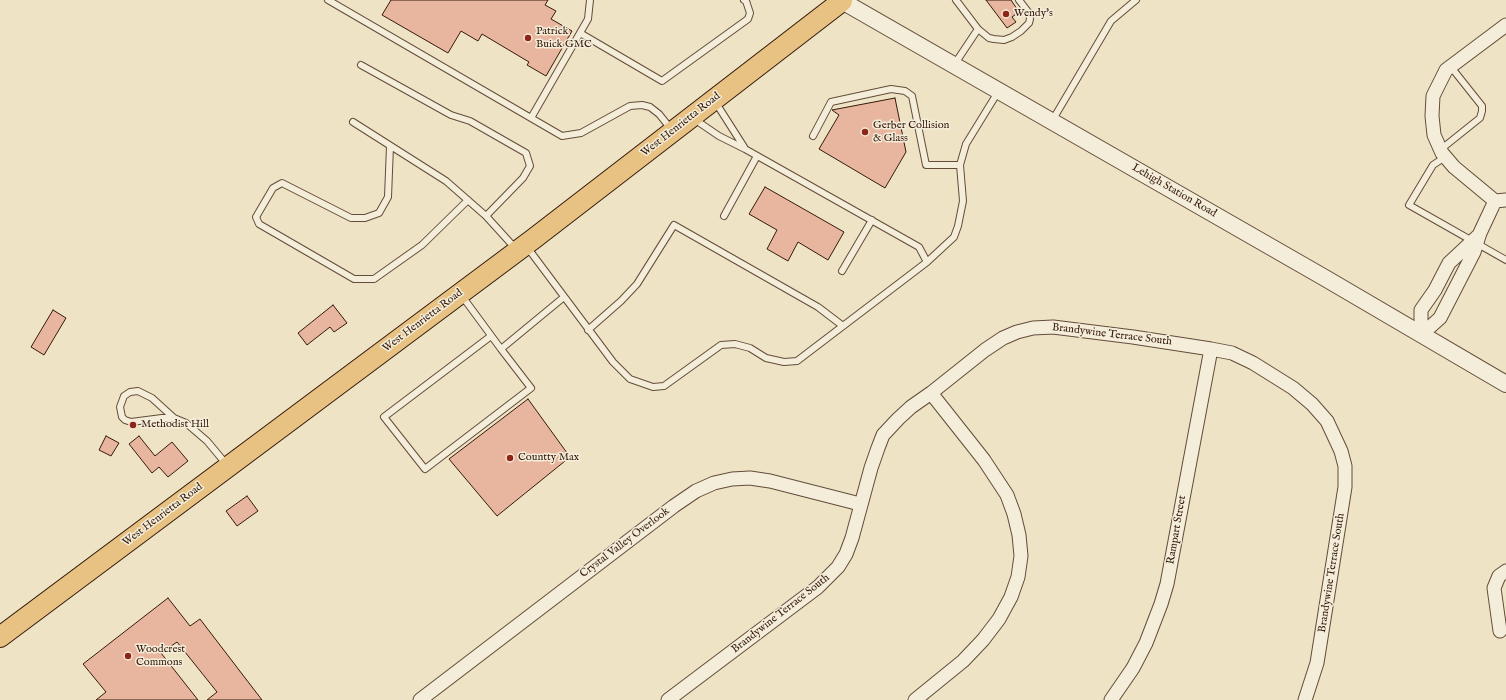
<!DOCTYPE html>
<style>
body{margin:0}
canvas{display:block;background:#eee4c5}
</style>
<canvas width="1506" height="700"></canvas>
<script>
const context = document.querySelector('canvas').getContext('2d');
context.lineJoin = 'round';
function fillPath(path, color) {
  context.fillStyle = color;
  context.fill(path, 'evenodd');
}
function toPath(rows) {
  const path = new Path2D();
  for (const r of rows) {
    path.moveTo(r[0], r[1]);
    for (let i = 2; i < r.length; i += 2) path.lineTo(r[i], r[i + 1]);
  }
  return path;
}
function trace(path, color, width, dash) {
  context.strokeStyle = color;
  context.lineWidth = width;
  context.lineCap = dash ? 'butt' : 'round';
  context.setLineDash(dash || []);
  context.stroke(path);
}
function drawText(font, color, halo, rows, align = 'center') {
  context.font = font + ' "IM FELL English",serif';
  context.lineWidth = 3;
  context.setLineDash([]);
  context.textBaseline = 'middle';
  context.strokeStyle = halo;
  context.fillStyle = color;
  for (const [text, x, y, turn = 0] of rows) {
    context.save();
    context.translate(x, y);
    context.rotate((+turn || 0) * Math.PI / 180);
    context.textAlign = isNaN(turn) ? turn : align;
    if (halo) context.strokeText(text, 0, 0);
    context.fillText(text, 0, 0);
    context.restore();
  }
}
const building = toPath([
 [391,0,548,0,545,5,556,11,551,19,572,31,546,76,527,65,529,62,482,34,478,41,461,31,448,53,382,15,391,0],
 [986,0,1011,0,1019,12,1012,17,1016,22,1007,28,986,0],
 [895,98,906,152,885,188,819,149,839,115,832,110,895,98],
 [765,187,844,232,828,260,798,242,788,261,767,249,777,230,749,214,765,187],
 [333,305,347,323,334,332,330,327,307,345,298,333,333,305],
 [53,310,66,318,44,355,31,347,53,310],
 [528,399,570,457,497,516,449,459,528,399],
 [106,436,119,443,111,456,99,450,106,436],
 [139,436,155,456,172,442,188,461,168,477,159,467,152,473,129,444,139,436],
 [247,496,258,511,237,526,226,511,247,496],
 [168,598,190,626,200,619,262,700,207,700,217,692,177,642,161,653,198,700,96,700,106,692,83,664,168,598]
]);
const service = toPath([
 [328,0,531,118],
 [590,0,588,19,531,118,562,136,581,133,630,106,642,105,650,107,659,114,671,129],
 [978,29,989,38,994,39,1004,40,1012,37,1021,31,1029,23,1030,19,1029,13,1019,0],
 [580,33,662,81,748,19,750,13,746,1,744,0],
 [361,65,451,115,470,121,526,153,530,166,523,178,486,216],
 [954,65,978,29,956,0],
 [716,103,744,147],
 [694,119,719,136,745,149,919,247,927,262],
 [1052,121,1111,21,1136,0],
 [353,122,446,181,486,216,515,248],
 [813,136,831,102,891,89,905,91,912,96,926,165,960,165],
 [390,146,388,197,379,213,365,218,351,218,282,183,273,188,256,217,259,224,354,279,374,279,422,245,468,200],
 [1440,150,1480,118,1482,111,1482,106,1451,67],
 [1445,157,1433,165,1409,205,1506,260],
 [724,216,757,156],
 [527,247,613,362,630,379,653,387,664,386,721,345,735,344,750,348,766,358,784,362,797,361,927,262,954,237,958,226,963,201,960,165,966,144,998,92],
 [842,271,872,220],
 [462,296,501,349,564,297],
 [588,330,621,301,637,284,674,225,818,307,843,326],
 [491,336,384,417,425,469,531,388,501,349],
 [174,418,152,398,138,391,130,392,124,396,120,407,122,417,125,420,131,422,162,418,174,418,186,423,207,441,227,465]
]);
const minor = toPath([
 [1506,25,1446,70,1433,96,1432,116,1434,135,1442,153,1454,167,1495,201,1506,200],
 [1421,335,1440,318,1474,252,1480,233,1495,201],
 [1421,335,1421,310,1435,290,1449,263,1479,235],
 [1500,631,1494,588,1499,576,1506,571],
 [420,700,674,506,696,491,714,483,732,479,750,478,770,481,860,504],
 [668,700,818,587,838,567,846,554,852,538,871,468,878,448,883,435,898,419,911,407,931,393,985,350,1003,338,1017,332,1033,328,1053,327,1133,337,1211,349,1232,353,1253,363,1293,388,1312,404,1327,421,1341,451,1345,466,1345,487,1317,663,1305,700],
 [915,700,963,661,983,640,999,619,1011,597,1018,577,1021,556,1019,535,1014,514,1007,495,984,460,931,393],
 [1111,700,1133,668,1146,643,1161,604,1167,584,1211,349]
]);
const tertiary = toPath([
 [842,1,1325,278,1506,384]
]);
const primary = toPath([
 [0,637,532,240,842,1,841,0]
]);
const markers = [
 [1006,14,4,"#8f2418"],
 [528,38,4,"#8f2418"],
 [865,132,4,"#8f2418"],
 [133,425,4,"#8f2418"],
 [510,458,4,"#8f2418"],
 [128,656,4,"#8f2418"]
];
const poiNames = [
 ["Wendy's",1014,14],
 ["Patrick",536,32],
 ["Buick GMC",536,45],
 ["Gerber Collision",873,126],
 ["& Glass",873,139],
 ["Methodist Hill",141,425],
 ["Countty Max",518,458],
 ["Woodcrest",136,650],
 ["Commons",136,663]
];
const streetNames = [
 ["West Henrietta Road",681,125,-38],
 ["Lehigh Station Road",1174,191,30],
 ["West Henrietta Road",423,321,-37],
 ["Brandywine Terrace South",1112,335,7],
 ["West Henrietta Road",163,515,-37],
 ["Rampart Street",1177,530,-80],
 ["Crystal Valley Overlook",625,543,-37],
 ["Brandywine Terrace South",1332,573,-81],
 ["Brandywine Terrace South",781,614,-38]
];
fillPath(building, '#e8b59f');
trace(building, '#351a0c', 1);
trace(service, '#634c3a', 8);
trace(minor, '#634c3a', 15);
trace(tertiary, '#634c3a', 18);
trace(primary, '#351a0c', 22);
trace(service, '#f4edd9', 6);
trace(minor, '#f4edd9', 13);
trace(tertiary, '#f4edd9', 16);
trace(primary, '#e7c282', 20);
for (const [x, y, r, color] of markers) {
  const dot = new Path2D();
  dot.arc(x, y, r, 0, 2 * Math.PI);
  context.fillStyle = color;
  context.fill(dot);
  trace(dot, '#f4edd9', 1.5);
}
drawText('11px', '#351a0c', '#f4edd9', poiNames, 'left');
drawText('11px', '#351a0c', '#f4edd9', streetNames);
</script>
